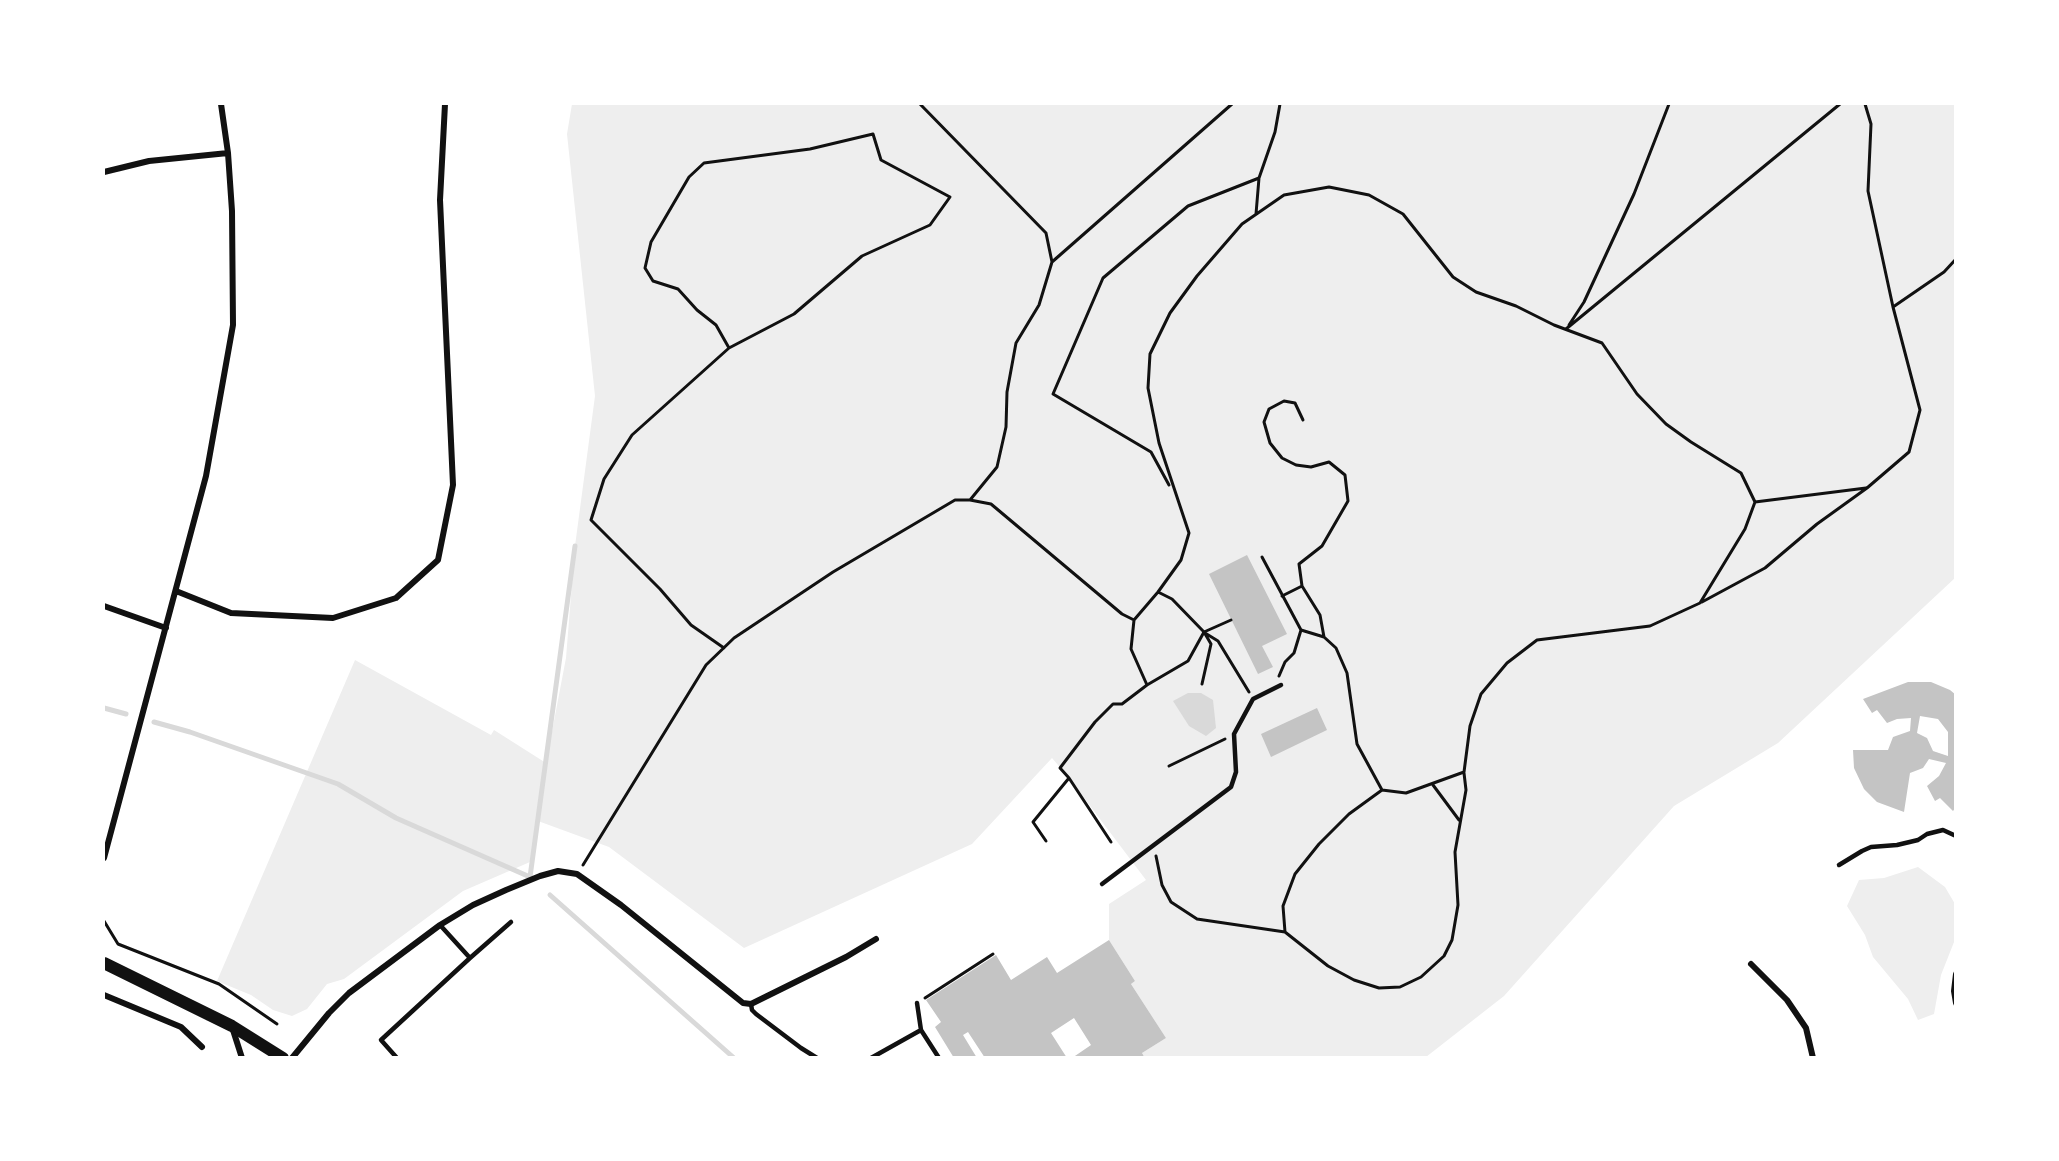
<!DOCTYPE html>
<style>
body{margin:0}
#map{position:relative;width:2059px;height:1161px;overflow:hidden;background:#fff;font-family:"Crimson Pro",serif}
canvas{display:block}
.frame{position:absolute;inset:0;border:105px solid #fff;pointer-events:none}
</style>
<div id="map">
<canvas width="2059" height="1161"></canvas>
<div class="frame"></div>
</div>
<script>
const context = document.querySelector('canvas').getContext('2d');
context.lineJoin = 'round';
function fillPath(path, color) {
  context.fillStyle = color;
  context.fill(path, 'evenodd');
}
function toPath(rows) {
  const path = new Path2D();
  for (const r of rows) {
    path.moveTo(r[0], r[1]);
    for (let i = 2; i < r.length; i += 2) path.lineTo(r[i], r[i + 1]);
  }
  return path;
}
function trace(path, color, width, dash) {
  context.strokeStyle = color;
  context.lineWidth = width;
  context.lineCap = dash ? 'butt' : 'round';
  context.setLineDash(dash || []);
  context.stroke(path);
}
const green = toPath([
 [572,104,1955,104,1955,578,1778,743,1674,806,1504,996,1426,1057,1145,1057,1142,1053,1166,1038,1131,984,1135,981,1109,940,1109,904,1146,880,1069,778,1052,758,972,844,744,948,609,847,538,821,530,862,463,891,344,979,327,984,307,1009,292,1016,273,1010,251,995,217,981,355,660,491,735,494,730,546,763,566,658,575,546,595,396,567,134],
 [1918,867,1945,887,1955,904,1956,937,1941,975,1934,1014,1918,1020,1908,999,1873,957,1865,935,1847,906,1859,880,1884,878]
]);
const water = toPath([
 [1188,693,1201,693,1213,700,1216,728,1206,736,1189,726,1173,701]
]);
const stream = toPath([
 [104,708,126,714],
 [154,722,190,732,338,784,396,818,530,877],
 [530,877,575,546],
 [550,895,734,1058]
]);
const building = toPath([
 [1247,555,1287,634,1262,646,1273,667,1258,674,1209,574],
 [1908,682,1931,682,1950,690,1956,695,1956,807,1953,811,1940,798,1935,801,1927,786,1939,776,1946,763,1929,759,1923,768,1910,773,1904,812,1877,802,1864,789,1854,768,1853,750,1888,750,1893,737,1910,731,1911,718,1897,719,1887,723,1877,710,1872,713,1863,699],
 [1920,716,1938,719,1948,732,1948,756,1933,751,1927,738,1917,733],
 [1317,708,1327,730,1271,757,1261,734],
 [1109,940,1135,981,1131,984,1166,1038,1142,1053,1145,1058,1072,1058,1091,1045,1074,1018,1051,1033,1067,1058,985,1058,968,1032,963,1035,977,1058,954,1058,935,1027,941,1022,926,1000,996,955,1011,980,1047,957,1057,973]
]);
const path = toPath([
 [920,104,1046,233,1052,262],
 [1256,214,1259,178,1275,132,1280,104],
 [1893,307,1944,272,1956,259],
 [1569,325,1584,302,1634,194,1669,104],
 [1566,329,1840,104],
 [1303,420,1295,403,1284,401,1269,409,1264,422,1270,443,1282,458,1296,465,1311,467,1329,462,1345,475,1348,501,1322,546,1299,564,1302,586,1320,615,1324,637],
 [1169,485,1151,452,1053,394,1103,278,1188,206,1259,178],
 [970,500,997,467,1006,427,1007,392,1016,343,1039,305,1052,262,1232,104],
 [1755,502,1866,488],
 [1262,557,1301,630],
 [1158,592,1172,599,1204,632,1211,644,1202,684],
 [1282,596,1302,586],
 [1702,602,1765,568,1817,524,1867,488,1909,452,1920,410,1893,307,1868,191,1871,124,1865,104],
 [1134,620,1131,649,1147,685],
 [1205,633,1218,641,1249,692],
 [724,648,691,625,660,589,591,520,604,479,632,435,729,348,794,314,862,256,930,225,950,197,881,160,873,134,810,149,704,163,689,177,651,242,645,268,653,281,678,289,697,310,716,325,729,348],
 [1279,676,1285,662,1294,653,1301,630,1324,637,1336,648,1347,673,1357,744,1382,790],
 [1169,766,1225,739],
 [1069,778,1111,842],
 [1433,785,1459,820],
 [1046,841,1033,822,1069,778,1060,768,1095,722,1113,704,1122,704,1147,685,1188,661,1204,632,1231,620],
 [583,865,706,665,734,638,833,572,955,500,970,500,991,504,1122,614,1134,620,1158,592,1181,560,1189,533,1159,443,1148,388,1150,354,1170,313,1197,276,1242,224,1284,195,1329,187,1369,195,1403,214,1453,277,1476,292,1516,306,1554,325,1602,343,1637,394,1666,424,1691,442,1741,473,1755,502,1745,529,1700,603,1650,626,1537,640,1507,663,1481,694,1470,726,1464,772,1406,793,1382,790,1349,814,1319,844,1295,874,1283,906,1285,932,1197,919,1171,902,1162,885,1156,856],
 [104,921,118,944,219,984,277,1024],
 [1285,932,1328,966,1354,980,1379,988,1400,987,1421,977,1444,956,1452,940,1458,905,1455,852,1466,790,1464,773],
 [925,998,993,954]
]);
const service = toPath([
 [1839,865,1862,851,1871,847,1897,845,1918,840,1927,834,1943,830,1956,836],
 [1102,884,1231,787,1236,772,1234,734,1253,699,1281,685],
 [470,958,511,922],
 [917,1003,921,1030,939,1058],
 [751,1004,752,1010,756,1014,801,1048,817,1058],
 [397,1058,381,1040,470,958,440,925],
 [871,1058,921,1030]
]);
const minor = toPath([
 [104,172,149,161,228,153],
 [176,591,231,613,333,618,396,598,438,560,453,485,440,200,445,104],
 [104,606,166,628],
 [104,858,206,476,233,325,232,211,228,153,221,104],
 [1751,964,1787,1000,1806,1028,1813,1058],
 [1956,974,1954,991,1956,1003],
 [104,995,181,1027,202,1047],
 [233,1030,242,1058],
 [292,1058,329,1013,349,993,440,925,473,905,506,890,540,876,558,871,577,874,621,905,743,1003,751,1004,846,957,876,939]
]);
const secondary = toPath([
 [104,963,232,1026,283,1058]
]);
fillPath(green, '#eee');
fillPath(water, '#d9d9d9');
trace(stream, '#d9d9d9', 5);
fillPath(building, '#c4c4c4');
trace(path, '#111', 3);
trace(service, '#111', 4.5);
trace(minor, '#111', 6);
trace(secondary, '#111', 12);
</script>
